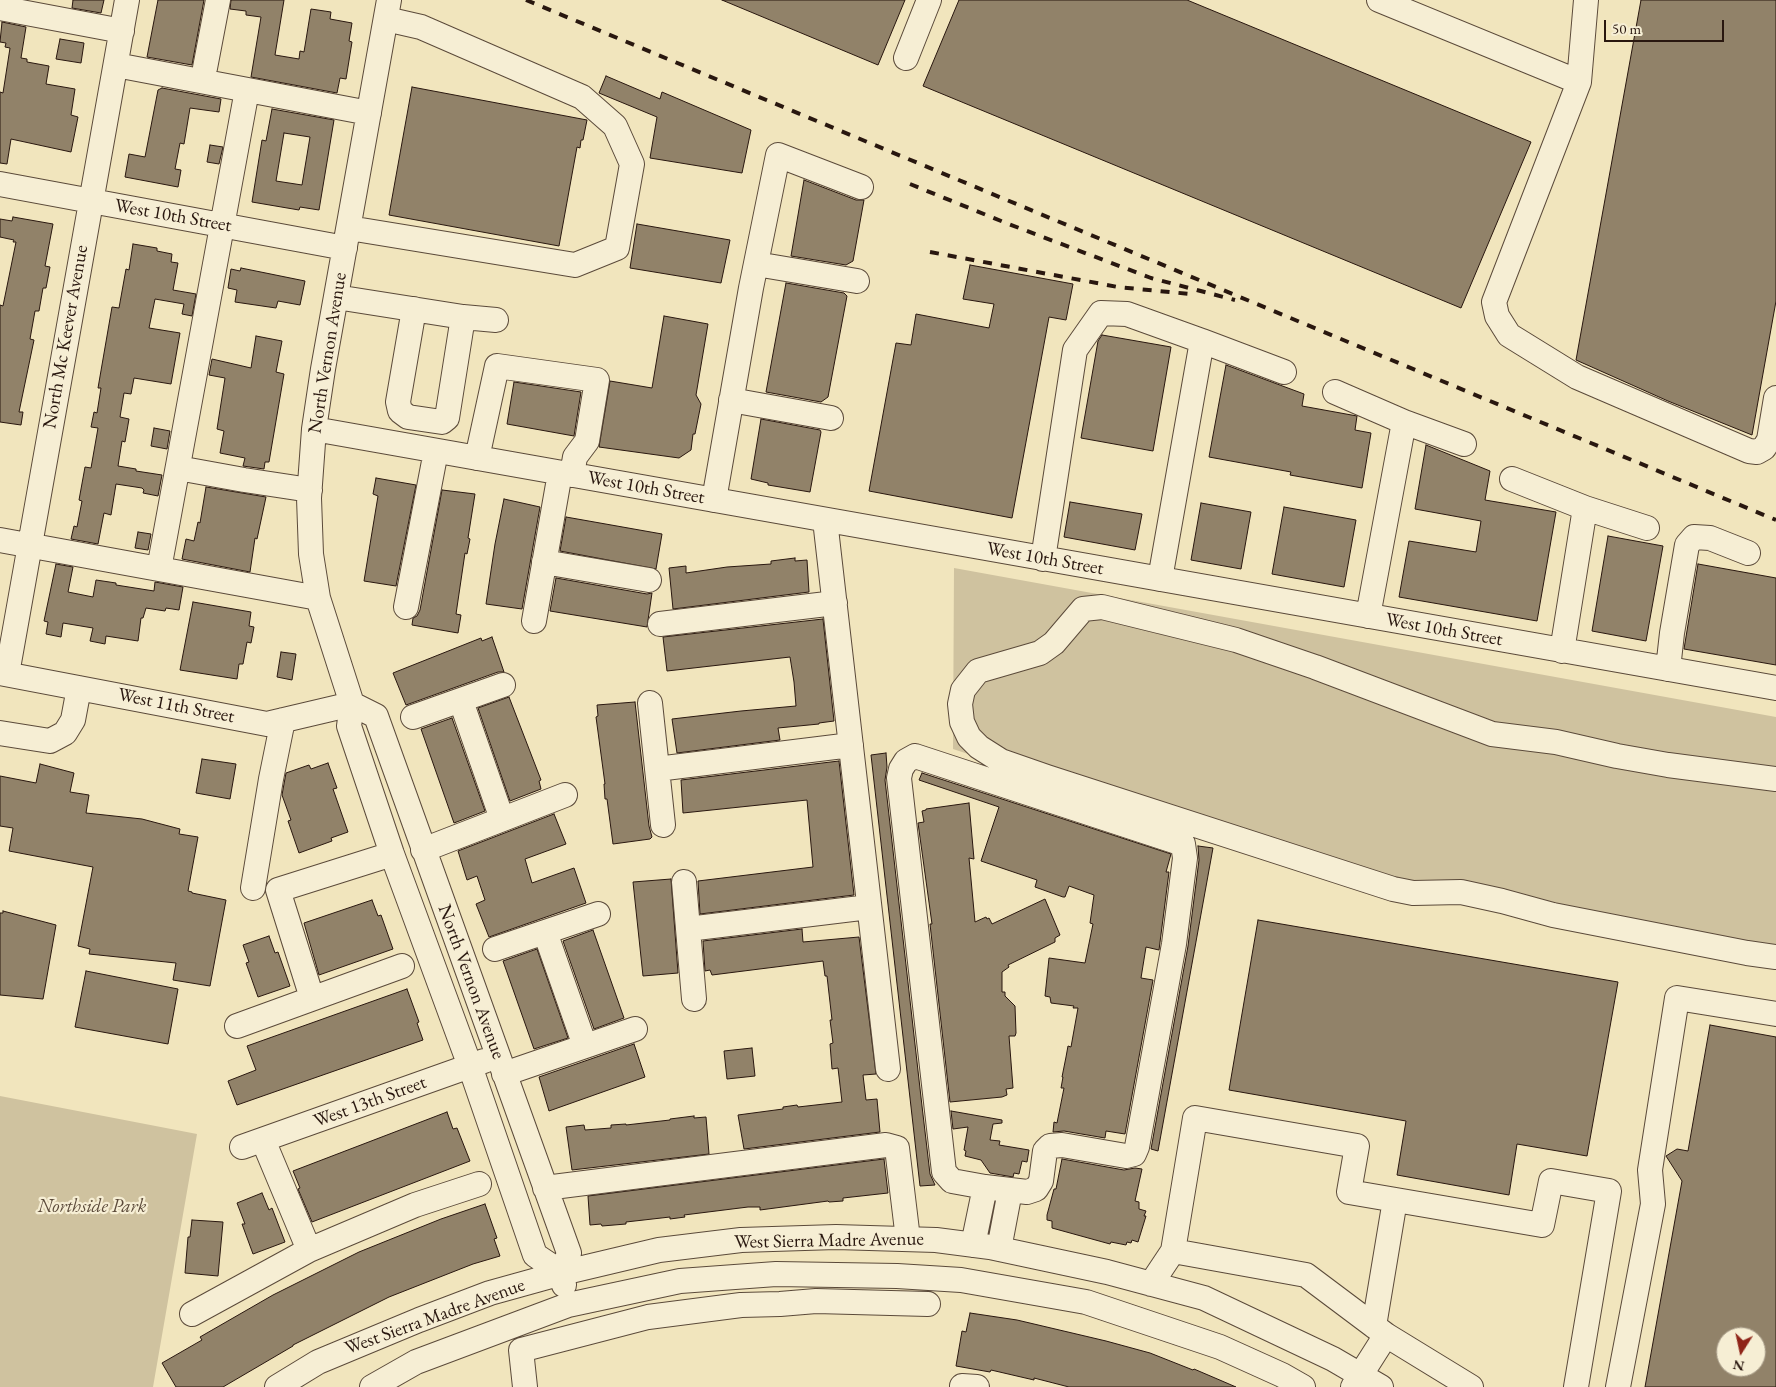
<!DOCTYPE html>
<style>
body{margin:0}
#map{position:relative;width:1776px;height:1387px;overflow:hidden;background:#f1e5bd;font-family:"EB Garamond",serif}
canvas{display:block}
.north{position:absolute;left:1716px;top:1327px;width:50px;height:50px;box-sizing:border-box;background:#f6eed4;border:1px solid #a49885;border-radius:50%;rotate:190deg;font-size:14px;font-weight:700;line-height:20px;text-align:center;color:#29170f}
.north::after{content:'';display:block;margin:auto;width:18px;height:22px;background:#8f2418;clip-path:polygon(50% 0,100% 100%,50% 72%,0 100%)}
.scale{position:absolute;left:1604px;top:20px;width:120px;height:22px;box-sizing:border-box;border:2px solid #29170f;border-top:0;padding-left:6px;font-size:15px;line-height:18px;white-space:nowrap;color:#29170f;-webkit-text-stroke:4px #f6eed4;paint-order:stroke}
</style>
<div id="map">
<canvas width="1776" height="1387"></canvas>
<div class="north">N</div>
<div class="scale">50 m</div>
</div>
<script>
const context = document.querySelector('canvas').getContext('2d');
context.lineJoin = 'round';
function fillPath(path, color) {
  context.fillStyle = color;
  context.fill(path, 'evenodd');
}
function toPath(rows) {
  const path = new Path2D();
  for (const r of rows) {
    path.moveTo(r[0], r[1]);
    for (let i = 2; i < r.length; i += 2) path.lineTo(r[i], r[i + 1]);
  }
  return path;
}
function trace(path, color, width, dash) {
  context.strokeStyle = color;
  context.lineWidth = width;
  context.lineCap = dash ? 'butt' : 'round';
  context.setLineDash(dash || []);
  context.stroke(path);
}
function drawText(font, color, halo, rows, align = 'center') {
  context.font = font + ' "EB Garamond",serif';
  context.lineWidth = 4.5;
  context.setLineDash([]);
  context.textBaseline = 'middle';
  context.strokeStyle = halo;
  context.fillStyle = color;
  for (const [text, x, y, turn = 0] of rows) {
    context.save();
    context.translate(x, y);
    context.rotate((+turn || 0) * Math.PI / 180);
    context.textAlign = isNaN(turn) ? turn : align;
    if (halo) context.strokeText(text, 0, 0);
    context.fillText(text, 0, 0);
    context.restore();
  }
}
const green = toPath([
 [954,568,1776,717,1776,962,1377,889,953,749],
 [0,1096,197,1134,153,1387,0,1387]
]);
const building = toPath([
 [73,0,104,0,101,13,72,8,73,0],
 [158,0,204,0,192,65,147,57,158,0],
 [231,0,284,0,275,55,299,59,300,51,304,52,311,9,331,12,330,19,352,23,349,41,352,42,346,79,340,78,337,93,251,77,261,17,246,15,246,11,230,9,231,0],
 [722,0,905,0,878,65,722,0],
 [959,0,1187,0,1531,142,1461,308,923,86,959,0],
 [1641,0,1776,0,1776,301,1752,435,1668,401,1576,360,1641,0],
 [2,22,26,27,21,58,27,59,27,62,49,66,46,84,75,89,71,115,78,117,71,152,11,139,7,164,0,163,0,92,3,93,10,48,5,47,6,43,0,42,2,22],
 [60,39,84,43,81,63,56,59,60,39],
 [606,76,660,99,662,92,751,130,742,173,650,158,657,117,599,93,606,76],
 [412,87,587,120,583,140,581,140,580,148,577,147,559,246,389,215,412,87],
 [162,88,221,99,219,112,190,108,184,144,180,143,175,169,181,170,178,187,125,177,129,154,145,157,158,90,162,88],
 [272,109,334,120,319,210,300,207,299,210,252,202,262,140,266,141,272,109],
 [284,133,310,137,302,185,276,181,284,133],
 [210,145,223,147,219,164,207,162,210,145],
 [804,180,856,200,864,200,853,261,846,265,791,256,804,180],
 [13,217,53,224,45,266,50,267,46,288,43,288,39,311,35,311,30,339,34,340,19,412,23,412,21,425,0,422,0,305,3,306,16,242,13,242,14,240,0,237,0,219,12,221,13,217],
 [637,224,730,240,721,283,630,268,637,224],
 [133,244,157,248,157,251,172,254,171,262,178,263,173,290,196,294,192,316,182,314,184,304,155,299,154,304,149,328,180,333,171,384,134,378,131,394,124,393,120,417,129,419,125,442,122,441,118,466,136,469,136,471,162,475,158,496,143,493,144,490,142,488,116,484,111,515,104,513,98,544,71,539,74,526,77,527,82,501,79,500,85,467,91,468,98,428,91,427,94,412,97,413,101,388,98,388,112,307,119,308,126,269,129,270,133,244],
 [970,265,1073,284,1066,320,1049,317,1012,518,869,491,896,343,911,345,916,314,989,328,994,304,963,299,970,265],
 [241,268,305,281,300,305,278,301,276,308,235,302,237,290,228,288,231,269,240,271,241,268],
 [786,283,844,293,847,296,828,397,821,402,766,392,786,283],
 [664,316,708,324,696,395,701,404,695,434,693,434,691,450,679,458,599,447,610,381,652,388,664,316],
 [1102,335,1171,347,1153,451,1081,438,1098,341,1102,335],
 [256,336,282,341,276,372,284,374,269,462,265,462,264,469,243,466,245,458,220,453,224,431,217,429,225,378,209,375,212,359,251,368,256,336],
 [1226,365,1304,394,1302,406,1357,416,1355,430,1371,433,1362,488,1290,475,1291,472,1209,457,1226,365],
 [514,382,581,392,574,436,507,424,514,382],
 [761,419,820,430,821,432,810,492,768,485,768,483,751,479,761,419],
 [154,428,170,431,167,449,151,446,154,428],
 [1426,445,1490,471,1485,500,1556,512,1537,621,1399,597,1409,541,1476,552,1481,521,1415,509,1426,445],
 [376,478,416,485,396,586,364,581,378,496,373,494,376,478],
 [206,487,266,497,257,539,255,538,250,572,182,559,186,539,194,541,198,522,200,523,206,487],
 [442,490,475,494,468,538,470,539,467,554,465,553,456,614,461,615,458,633,412,625,413,618,417,616,420,610,442,490],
 [504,499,540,507,522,609,486,604,495,544,504,499],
 [1070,502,1142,514,1135,550,1064,537,1070,502],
 [1201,503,1251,512,1241,569,1191,560,1201,503],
 [1284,507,1356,520,1344,587,1272,574,1284,507],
 [566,517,662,534,656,569,560,551,566,517],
 [138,532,151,534,148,550,135,548,138,532],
 [1608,536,1663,546,1646,641,1592,631,1608,536],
 [795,558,795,561,807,560,809,592,673,609,669,568,686,566,686,573,727,567,771,564,771,561,795,558],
 [56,564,73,567,68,592,93,597,96,580,116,583,116,585,154,591,155,582,183,587,179,610,166,608,165,611,146,608,143,618,141,618,138,641,106,636,105,644,90,641,93,628,63,623,61,637,46,634,48,622,44,621,56,564],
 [1698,564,1776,578,1776,665,1684,649,1698,564],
 [556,578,647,594,652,593,647,627,550,611,556,578],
 [193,602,251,612,249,626,254,627,251,643,247,642,243,664,239,664,237,679,180,670,193,602],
 [823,619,834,721,819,723,819,724,778,728,780,740,677,753,672,719,741,711,796,706,794,682,790,657,667,671,663,637,823,619],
 [492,637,504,672,498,672,406,705,393,673,481,638,482,641,492,637],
 [281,652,296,654,292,680,277,677,281,652],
 [509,697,541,780,539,781,541,789,510,801,478,708,509,697],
 [635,702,649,826,652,837,650,839,613,844,607,799,605,799,604,784,605,784,596,717,598,716,597,705,635,702],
 [452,718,485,811,454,823,421,729,452,718],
 [886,753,887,767,885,780,922,1106,930,1174,935,1185,920,1186,871,755,886,753],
 [202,759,236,764,230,799,196,793,202,759],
 [839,761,854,895,700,914,698,881,813,867,807,800,683,813,681,780,839,761],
 [328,763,337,788,333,789,348,832,331,838,332,841,299,853,288,821,291,820,282,795,286,773,309,765,311,769,328,763],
 [40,764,74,773,70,792,89,795,86,813,142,819,180,829,179,834,198,837,188,891,192,892,192,893,226,900,210,986,173,980,176,963,89,954,90,949,78,946,93,867,9,851,13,828,0,826,0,776,36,783,40,764],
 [922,773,1171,854,1166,872,1169,872,1159,950,1146,947,1141,978,1153,980,1125,1134,1106,1131,1105,1138,1064,1131,1053,1132,1054,1122,1057,1123,1064,1088,1061,1088,1063,1077,1062,1077,1066,1057,1068,1046,1071,1047,1078,1008,1073,1008,1074,1006,1051,1003,1050,997,1045,996,1049,958,1085,963,1093,924,1090,923,1094,895,1069,886,1065,897,1063,897,1035,887,1037,880,981,861,999,807,919,780,922,773],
 [969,803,974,859,969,858,975,922,986,917,987,919,989,918,992,924,1045,899,1060,935,1055,938,1055,942,1008,965,1009,967,1002,972,1002,992,1005,992,1005,996,1015,1006,1016,1033,1015,1036,1009,1036,1013,1088,1006,1089,1007,1095,1002,1097,950,1102,930,924,932,924,918,823,924,822,922,811,926,810,926,809,969,803],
 [554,814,566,844,525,859,532,883,574,868,586,903,489,937,476,904,485,900,477,876,467,880,458,851,554,814],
 [1198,846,1213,848,1158,1151,1151,1149,1188,946,1199,860,1198,846],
 [671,879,678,973,643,976,633,882,671,879],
 [372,900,378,916,381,915,393,949,319,975,304,923,372,900],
 [3,911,56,925,43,999,0,995,0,913,3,913,3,911],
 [1258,920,1618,982,1587,1156,1517,1144,1509,1195,1397,1175,1406,1121,1229,1090,1258,920],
 [802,929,803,942,859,937,876,1074,863,1075,866,1100,877,1099,880,1132,744,1149,738,1115,783,1109,783,1107,797,1105,798,1107,842,1102,838,1068,832,1069,830,1044,833,1043,830,1020,832,1020,827,976,825,976,823,961,712,975,710,970,705,971,703,941,802,929],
 [593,930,624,1018,594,1029,563,941,593,930],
 [269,936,275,953,278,952,290,986,258,997,246,963,249,962,243,945,269,936],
 [537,949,568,1038,534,1049,503,961,537,949],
 [86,971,178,989,168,1044,75,1027,86,971],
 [407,989,419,1022,417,1023,423,1040,237,1105,228,1081,256,1070,247,1046,407,989],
 [1710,1025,1776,1037,1776,1387,1645,1387,1682,1181,1666,1156,1677,1149,1688,1151,1710,1025],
 [1726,1337,1756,1337,1756,1367,1726,1367,1726,1337],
 [634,1044,645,1077,549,1111,539,1077,634,1044],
 [752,1048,755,1076,727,1079,724,1051,752,1048],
 [951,1111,1002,1120,1002,1123,993,1124,990,1140,1000,1141,999,1145,1029,1150,1027,1162,1022,1161,1019,1174,1014,1173,1013,1177,990,1173,981,1160,965,1156,966,1151,964,1150,968,1127,953,1129,951,1111],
 [447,1112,453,1129,457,1128,470,1161,312,1222,298,1189,300,1188,293,1171,447,1112],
 [694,1116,694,1118,706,1117,709,1154,572,1170,566,1127,584,1125,585,1130,611,1128,611,1125,626,1124,626,1125,670,1120,670,1119,694,1116],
 [884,1159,888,1193,843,1198,843,1201,829,1202,828,1201,760,1210,760,1207,748,1207,684,1215,685,1217,670,1219,670,1217,626,1222,626,1224,602,1226,601,1224,590,1225,588,1196,884,1159],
 [1062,1159,1124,1170,1135,1168,1142,1169,1135,1201,1139,1202,1139,1209,1146,1211,1144,1216,1146,1216,1138,1242,1132,1240,1131,1243,1127,1242,1126,1245,1111,1242,1110,1244,1052,1228,1052,1221,1047,1220,1047,1215,1054,1189,1056,1189,1062,1159],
 [262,1193,269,1210,272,1208,285,1242,253,1254,242,1224,245,1224,237,1203,262,1193],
 [485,1204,497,1238,494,1239,500,1256,473,1264,389,1297,293,1345,293,1346,223,1387,176,1387,162,1363,202,1340,200,1337,273,1295,359,1252,441,1219,485,1204],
 [192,1220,223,1222,218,1276,185,1273,188,1237,190,1237,192,1220],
 [970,1313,1017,1320,1106,1341,1150,1353,1193,1370,1194,1369,1236,1387,1069,1387,1034,1378,1034,1380,991,1370,990,1372,956,1366,962,1331,966,1332,970,1313]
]);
const minor = toPath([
 [389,0,323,369,314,429,309,498,311,554,318,598,352,704,349,726,392,854,470,1066,535,1255,562,1273],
 [1379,0,1579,82],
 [1586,0,1579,82,1494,302,1497,316,1509,335,1577,377,1749,451,1757,452,1764,448,1769,440,1776,398],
 [0,8,122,31],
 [906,58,929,0],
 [116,65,369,113],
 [205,68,218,0],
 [0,184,345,248],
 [349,228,575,265,617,248,632,164,615,126,582,97,421,27,386,19],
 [756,264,857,281],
 [336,297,463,317,496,320],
 [414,309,398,402,400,411,408,417,442,422,447,418,463,317],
 [1335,392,1404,422,1368,616],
 [731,400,831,418],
 [1404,422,1464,444],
 [314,429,1776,688],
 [477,458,497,366,597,380,587,441,575,457,572,475],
 [178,468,244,480,310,490],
 [1512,479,1585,508],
 [714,500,751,288,778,155,861,187],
 [825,520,888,1069],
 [0,540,318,598],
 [1043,559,1075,350,1101,313,1127,314,1202,341],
 [544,562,649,580],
 [159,569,247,90],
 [1160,579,1202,341,1284,372],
 [406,607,436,451],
 [534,621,560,473],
 [660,624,835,603],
 [1562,651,1585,508,1647,528],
 [1668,669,1672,633,1687,545,1694,537,1710,538,1748,553],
 [0,673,267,724,352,704],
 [7,674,127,0],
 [461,701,502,819],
 [650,703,663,825],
 [352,704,376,716,569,1253,562,1273,564,1285],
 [413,717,503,685],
 [0,733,50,741,65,733,73,720,79,688],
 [915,756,1183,844,1185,858,1174,944,1137,1147,1134,1154,1126,1156,1062,1145,1050,1146,1045,1151,1041,1181,1036,1189,1027,1192,985,1187,952,1181,944,1172,899,778,901,769,906,761,915,756],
 [657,769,851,745],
 [1776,779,1668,765,1617,756,1556,742,1492,734,1315,667,1236,640,1102,607,1083,609,1054,643,1040,653,978,671,963,690,960,704,962,722,969,737,979,747,1001,761,1047,777,1393,889,1413,893,1461,892,1502,901,1553,915,1747,953,1776,957],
 [423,850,565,795],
 [684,882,694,999],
 [253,888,271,779,283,720],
 [688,929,869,907],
 [545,932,585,1046],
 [495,949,598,914],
 [312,998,278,890,392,854],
 [237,1026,402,966],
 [504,1074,635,1029],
 [263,1140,309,1250],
 [242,1147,484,1061],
 [545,1188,886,1145,897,1148,908,1239],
 [973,1245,985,1187],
 [999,1249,1010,1191],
 [1173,1251,1306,1275,1386,1335],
 [1151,1284,1173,1251,1195,1118,1357,1146,1349,1192,1542,1225,1551,1181,1609,1191,1576,1387],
 [192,1314,309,1250,415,1205,479,1184],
 [1374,1326,1395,1200],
 [962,1386,977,1387],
 [277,1387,318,1362,419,1320,490,1293,562,1273,659,1250,741,1240,836,1237,936,1240,990,1247,1107,1272,1204,1298,1333,1359,1381,1387],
 [372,1387,416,1362,568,1305,680,1281,776,1274,897,1276,961,1280,1086,1302,1220,1347,1282,1375,1303,1387],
 [525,1387,521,1350,648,1317,741,1305,780,1304,816,1301,928,1304],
 [1353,1387,1386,1335,1471,1387],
 [1618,1387,1653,1204,1650,1170,1677,998,1776,1014]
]);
const rail = toPath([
 [526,0,1776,520],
 [910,184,1006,223,1151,278,1235,300],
 [930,252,1118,287,1190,294]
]);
const streetNames = [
 ["West 10th Street",173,216,10],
 ["North Mc Keever Avenue",66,337,-80],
 ["North Vernon Avenue",328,353,-81],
 ["West 10th Street",646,488,10],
 ["West 10th Street",1045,559,10],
 ["West 10th Street",1444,630,10],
 ["West 11th Street",176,706,11],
 ["North Vernon Avenue",471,982,70],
 ["West 13th Street",370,1102,-20],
 ["West Sierra Madre Avenue",829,1241,-1],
 ["West Sierra Madre Avenue",435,1317,-20]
];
const parkNames = [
 ["Northside Park",92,1207]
];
fillPath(green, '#cfc29f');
fillPath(building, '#918269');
trace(building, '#29170f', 1);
trace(minor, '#5b4a3a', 26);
trace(minor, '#f6eed4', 24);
trace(rail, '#29170f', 4, [9, 9]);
drawText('19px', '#29170f', '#f6eed4', streetNames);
drawText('italic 19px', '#5b4a3a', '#f6eed4', parkNames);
</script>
